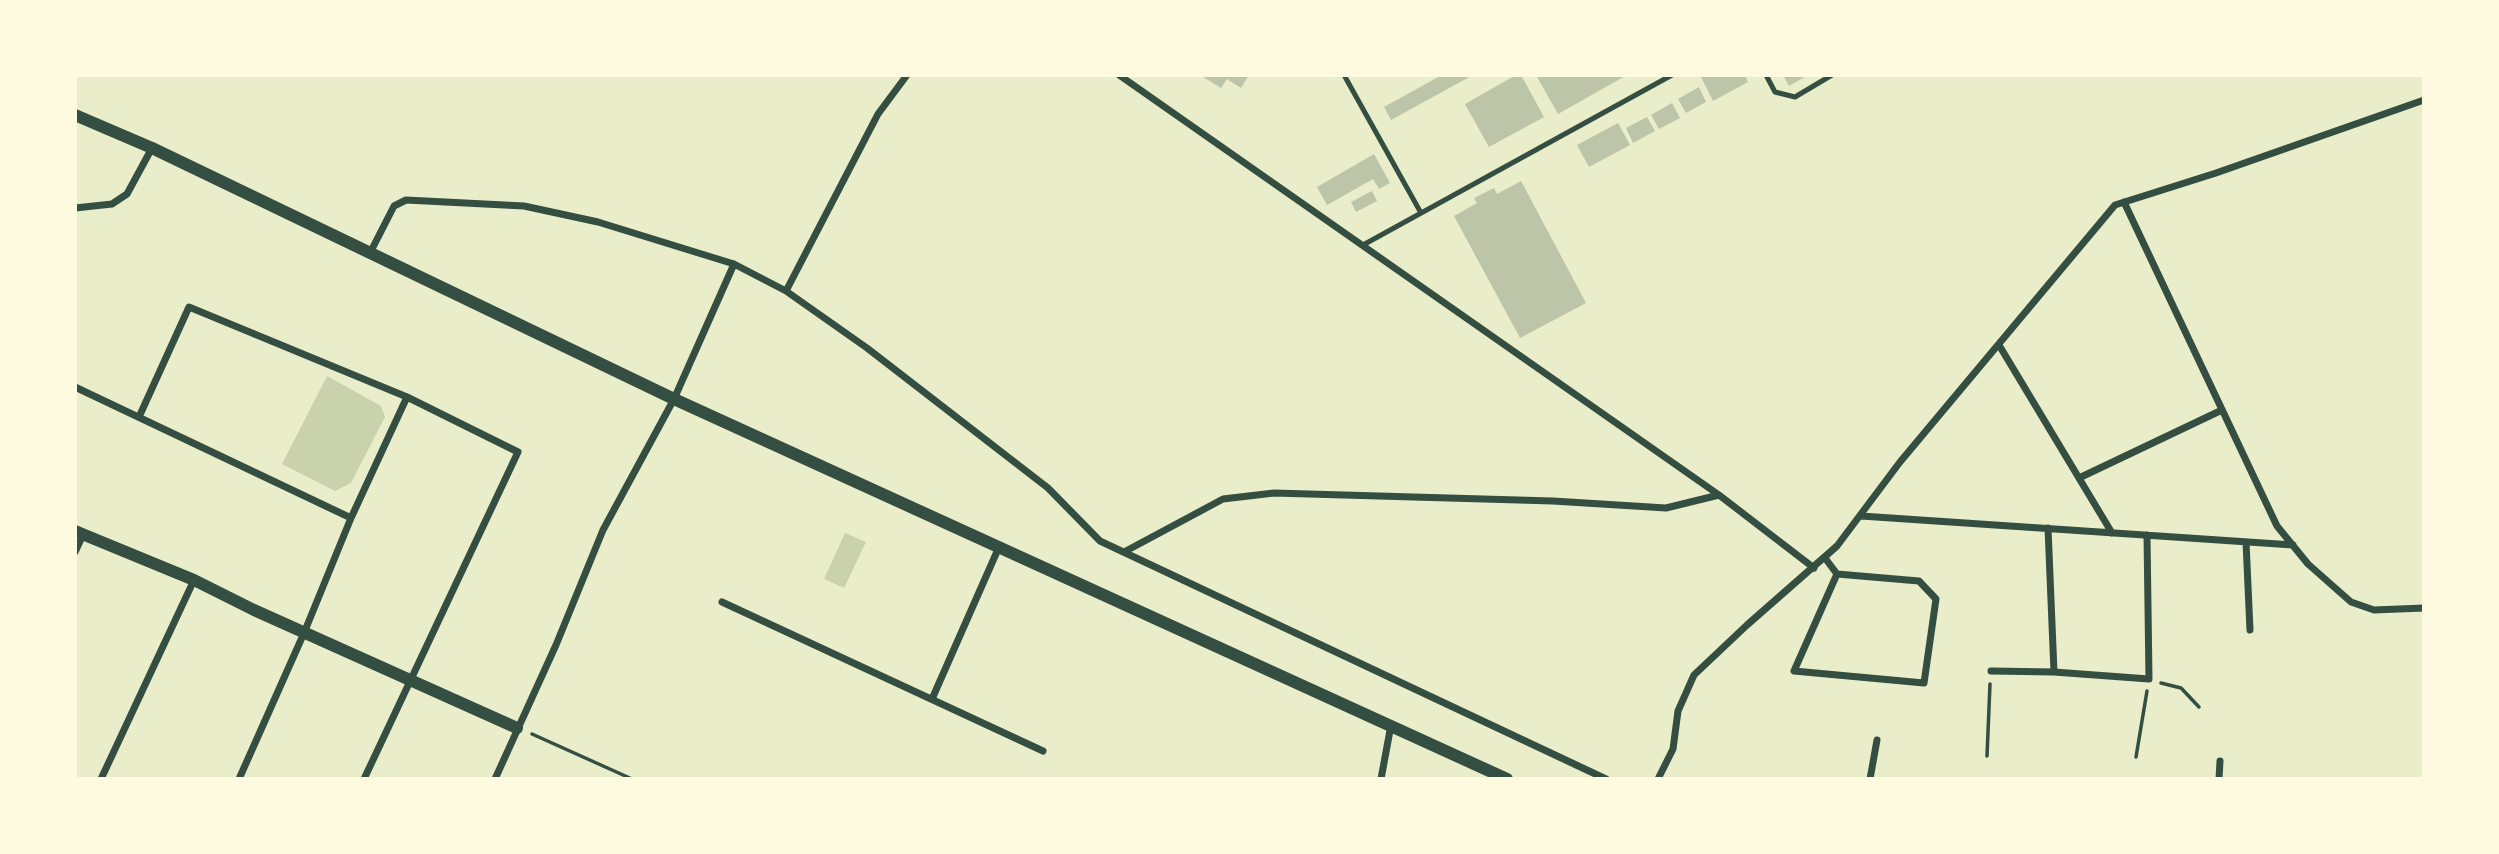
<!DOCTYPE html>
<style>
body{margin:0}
#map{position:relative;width:2499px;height:854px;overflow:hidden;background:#e9edc9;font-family:"DejaVu Sans",sans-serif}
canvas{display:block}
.frame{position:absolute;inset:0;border:77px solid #fefae0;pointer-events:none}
</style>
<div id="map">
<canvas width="2499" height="854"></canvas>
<div class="frame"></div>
</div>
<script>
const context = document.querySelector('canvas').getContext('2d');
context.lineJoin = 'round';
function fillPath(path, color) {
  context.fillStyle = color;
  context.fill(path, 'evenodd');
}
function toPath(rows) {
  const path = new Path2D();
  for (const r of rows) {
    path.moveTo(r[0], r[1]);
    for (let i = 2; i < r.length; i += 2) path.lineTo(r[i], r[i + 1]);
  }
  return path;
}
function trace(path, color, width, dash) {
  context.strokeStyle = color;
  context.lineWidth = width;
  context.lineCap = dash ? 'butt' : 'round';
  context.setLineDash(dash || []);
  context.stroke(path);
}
const green = toPath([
 [327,376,381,406,385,417,351,483,335,491,282,464],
 [845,533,866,542,844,588,824,579]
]);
const building = toPath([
 [1200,75,1249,75,1241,88,1227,79,1221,88],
 [1442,75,1473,75,1391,120,1384,107],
 [1516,75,1521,75,1544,117,1489,147,1465,104],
 [1536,75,1627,75,1558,114],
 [1700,75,1745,75,1748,82,1713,101],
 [1783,75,1808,75,1789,86],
 [1699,87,1706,102,1686,113,1678,99],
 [1672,103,1680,118,1659,129,1651,115],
 [1647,117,1655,131,1633,143,1626,128],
 [1618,123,1630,145,1589,167,1577,145],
 [1374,154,1390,183,1379,189,1373,179,1327,205,1317,187],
 [1521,181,1586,303,1520,338,1454,216,1477,203,1474,198,1494,188,1497,194],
 [1372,191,1377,201,1356,212,1351,202]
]);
const path = toPath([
 [2161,683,2181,688,2199,707],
 [532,734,632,779],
 [1987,756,1990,684],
 [2136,757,2147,691]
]);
const service = toPath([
 [1344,75,1421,213],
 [1766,75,1775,92,1795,97,1832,75],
 [1363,245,1672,75]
]);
const minor = toPath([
 [1119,75,1719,495,1814,568],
 [2124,202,2277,526,2308,564,2351,602,2374,610,2424,608],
 [75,208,112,204,127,194,152,148],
 [370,253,394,206,406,200,524,206,598,222,734,264,786,291,867,348,1048,488,1100,541,1606,779],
 [786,291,878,114,907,75],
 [1999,345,2112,533],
 [75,387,351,518],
 [139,417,189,307,407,397,518,452,364,779],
 [2079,478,2222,410],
 [1861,516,2293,545],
 [2048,528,2054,672,2149,679,2147,535],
 [2246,542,2250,630],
 [75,552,83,535],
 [1124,552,1223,499,1274,493,1553,501,1666,508,1719,495],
 [1825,558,1837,574,1794,671,1924,683,1936,599,1919,581,1837,574],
 [722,602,1043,751],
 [1991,671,2054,672],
 [932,699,999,547],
 [101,779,194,580],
 [239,779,304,633,351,518,407,397],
 [495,779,556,645,603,530,674,399,734,264],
 [1381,779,1391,725],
 [1658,779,1673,749,1678,711,1694,675,1747,625,1837,546,1900,462,2115,205,2216,173,2424,100],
 [1870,779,1877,740],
 [2219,779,2220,761]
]);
const tertiary = toPath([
 [75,115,152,148,674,399,1507,779],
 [75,531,194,580,254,610,517,728]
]);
fillPath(green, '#cad2ad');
fillPath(building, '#bcc5a7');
trace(path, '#344e41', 3.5);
trace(service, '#344e41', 5);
trace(minor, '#344e41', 7);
trace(tertiary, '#344e41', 12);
</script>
